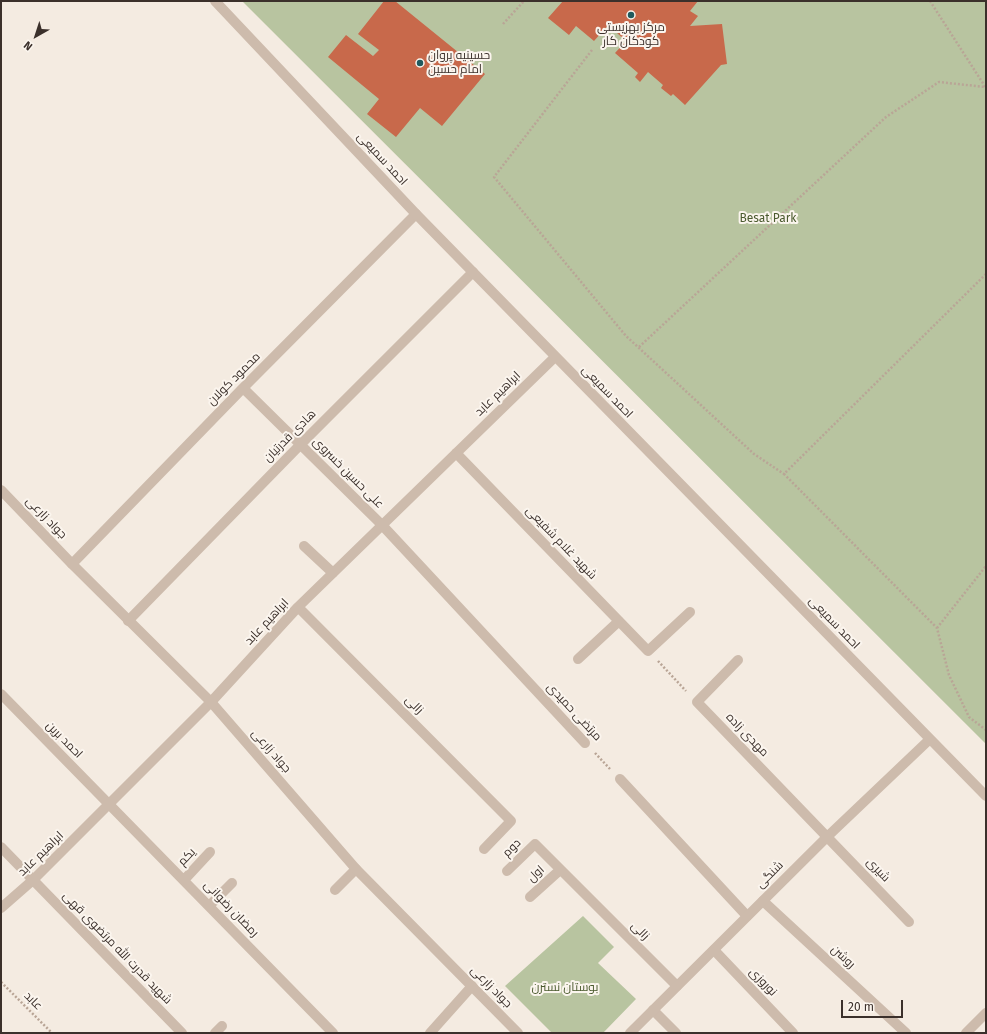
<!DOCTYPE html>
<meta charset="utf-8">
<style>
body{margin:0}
#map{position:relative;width:987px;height:1034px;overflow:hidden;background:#f4ebe1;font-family:"Fira Sans",sans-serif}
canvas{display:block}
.frame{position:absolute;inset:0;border:2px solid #3b302b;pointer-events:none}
.north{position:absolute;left:16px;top:16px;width:40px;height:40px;-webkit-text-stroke:3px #fbf5ee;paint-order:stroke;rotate:219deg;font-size:11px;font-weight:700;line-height:16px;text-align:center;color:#3b302b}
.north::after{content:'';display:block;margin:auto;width:14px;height:18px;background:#3b302b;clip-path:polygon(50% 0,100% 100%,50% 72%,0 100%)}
.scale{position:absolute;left:841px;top:1000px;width:62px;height:18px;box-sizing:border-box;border:2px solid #3b302b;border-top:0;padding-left:5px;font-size:12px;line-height:14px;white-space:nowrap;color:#3b302b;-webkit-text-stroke:3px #fbf5ee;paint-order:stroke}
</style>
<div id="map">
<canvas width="987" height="1034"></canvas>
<div class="frame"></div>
<div class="north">N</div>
<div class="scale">20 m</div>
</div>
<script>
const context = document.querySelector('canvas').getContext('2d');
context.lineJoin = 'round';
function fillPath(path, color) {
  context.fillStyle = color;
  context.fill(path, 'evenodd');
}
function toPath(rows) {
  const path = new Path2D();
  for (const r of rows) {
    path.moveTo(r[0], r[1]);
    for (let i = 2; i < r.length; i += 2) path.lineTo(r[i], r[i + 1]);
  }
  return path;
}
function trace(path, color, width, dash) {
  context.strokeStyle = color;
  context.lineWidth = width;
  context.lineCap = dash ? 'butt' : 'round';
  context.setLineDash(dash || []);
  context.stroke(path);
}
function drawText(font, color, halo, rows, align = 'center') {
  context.font = font + ' "Fira Sans",Cairo,sans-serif';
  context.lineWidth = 4;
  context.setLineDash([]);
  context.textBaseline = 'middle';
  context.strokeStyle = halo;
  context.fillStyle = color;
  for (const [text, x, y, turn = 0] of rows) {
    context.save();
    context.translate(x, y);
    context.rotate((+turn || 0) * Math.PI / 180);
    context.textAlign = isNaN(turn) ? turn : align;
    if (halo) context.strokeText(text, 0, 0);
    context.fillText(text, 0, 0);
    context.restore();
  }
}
const green = toPath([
 [242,1,986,1,986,744],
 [583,916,614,947,598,963,636,999,603,1033,552,1033,505,986]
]);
const building = toPath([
 [384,1,395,1,485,74,442,126,420,108,396,137,367,114,379,99,328,57,346,35,373,56,379,50,358,34],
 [563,1,698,1,690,11,698,16,690,26,722,24,727,64,721,65,685,105,673,94,671,96,661,88,663,85,648,72,640,82,635,77,638,73,615,53,626,41,617,33,620,31,610,23,594,41,576,26,569,35,548,18]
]);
const path = toPath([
 [930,1,986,88],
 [503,24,524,1],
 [592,50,494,177,626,336,754,454,784,474],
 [986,274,784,474,937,628,949,675,969,717,986,730],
 [639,347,886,117,939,82,985,87],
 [937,628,986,566],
 [658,661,686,691],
 [595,753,610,769],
 [1,982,52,1033]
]);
const minor = toPath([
 [243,388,382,525,585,743],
 [456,453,648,651,690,612],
 [304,546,333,573],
 [72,564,243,388,416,214],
 [298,607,511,821,484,849],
 [128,621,300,445,473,272],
 [578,659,619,621],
 [738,660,697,702,909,922],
 [1,694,333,1033],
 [620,779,747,916],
 [1,847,182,1033],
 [507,871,535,844,677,986],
 [184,880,210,852],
 [335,890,356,869],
 [530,897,560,870],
 [763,901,906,1033],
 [209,906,232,883],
 [1,908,33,880,211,702,298,607,555,357],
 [714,950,793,1033],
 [653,1010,676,1033],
 [215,1033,222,1026],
 [430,1033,472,986]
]);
const tertiary = toPath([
 [215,1,416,214,986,796],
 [1,490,72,564,211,702,356,869,518,1033],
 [630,1033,828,836,930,739],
 [966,1033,986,1013]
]);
const markers = [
 [631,15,4,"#1f5a5e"],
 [420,63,4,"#1f5a5e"]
];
const poiNames = [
 ["مرکز بهزیستی",631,28],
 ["کودکان کار",631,42],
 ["حسینیه پروان",428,56,"left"],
 ["امام حسین",428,70,"left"]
];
const streetNames = [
 ["احمد سمیعی",382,159,47],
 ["محمود کولان",234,379,-45],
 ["احمد سمیعی",607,392,46],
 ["ابراهیم عابد",498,394,-44],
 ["هادی قدرتیان",290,436,-45],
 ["علی حسین خسروی",348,473,45],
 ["جواد زارعی",46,518,46],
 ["شهید غلام شفیعی",561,543,46],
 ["ابراهیم عابد",267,622,-47],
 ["احمد سمیعی",834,623,46],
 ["زالی",414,705,45],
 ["مرتضی حمیدی",574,712,47],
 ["مهدی زاده",747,735,46],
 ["احمد برین",64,740,45],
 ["جواد زارعی",271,751,49],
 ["دوم",512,848,-45],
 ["ابراهیم عابد",41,854,-44],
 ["یکم",187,857,-46],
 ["شیری",878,870,46],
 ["اول",536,874,-42],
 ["شنگی",770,875,-45],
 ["رمضان رضوانی",231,909,46],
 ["زالی",640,931,45],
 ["شهید قدرت الله مرتضوی قهی",117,948,46],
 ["روشن",843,957,43],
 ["نوروزی",763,982,46],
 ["جواد زارعی",491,987,45],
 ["عابد",33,1001,45]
];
const parkNames = [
 ["Besat Park",768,219],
 ["بوستان نسترن",565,988]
];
fillPath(green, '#b8c4a0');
fillPath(building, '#c8694b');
trace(path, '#b9a596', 2.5, [2, 2]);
trace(minor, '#cdbbac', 10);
trace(tertiary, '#cdbbac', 10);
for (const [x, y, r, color] of markers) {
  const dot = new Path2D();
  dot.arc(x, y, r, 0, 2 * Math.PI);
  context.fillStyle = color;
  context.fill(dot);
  trace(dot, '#fbf5ee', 1.5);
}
drawText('12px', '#3b302b', '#fbf5ee', poiNames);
drawText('12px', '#3b302b', '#fbf5ee', streetNames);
drawText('12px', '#4a5a2e', '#fbf5ee', parkNames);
</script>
